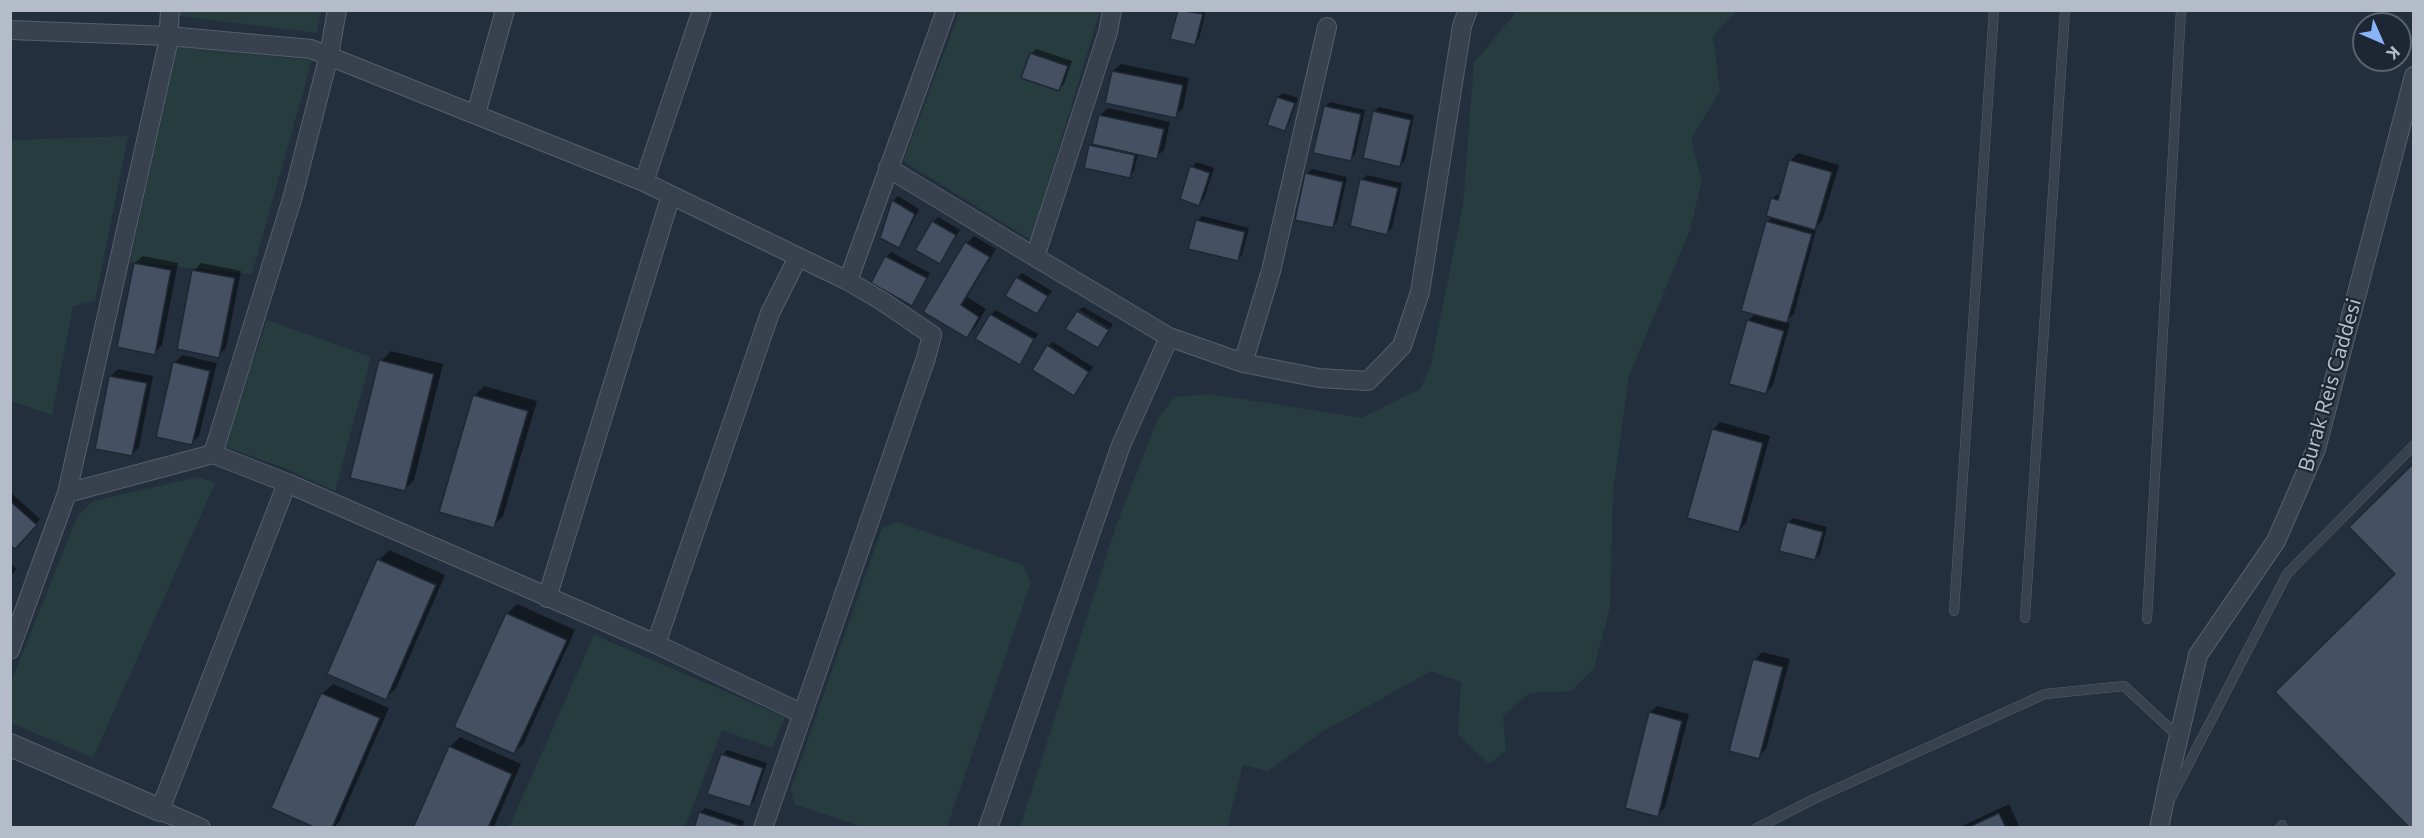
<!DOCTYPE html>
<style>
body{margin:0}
#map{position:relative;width:2424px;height:838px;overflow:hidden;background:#242f3e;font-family:Commissioner,sans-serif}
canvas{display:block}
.frame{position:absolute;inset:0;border:12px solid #b4bcc9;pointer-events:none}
.north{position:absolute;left:2352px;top:12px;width:60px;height:60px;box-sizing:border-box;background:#1d2633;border:2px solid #59626f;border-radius:50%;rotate:135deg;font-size:16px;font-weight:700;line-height:24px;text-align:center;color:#b4bcc9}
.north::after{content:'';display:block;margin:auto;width:21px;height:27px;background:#8ab4f8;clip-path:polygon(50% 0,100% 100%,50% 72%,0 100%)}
</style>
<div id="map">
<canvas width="2424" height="838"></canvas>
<div class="frame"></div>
<div class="north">K</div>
</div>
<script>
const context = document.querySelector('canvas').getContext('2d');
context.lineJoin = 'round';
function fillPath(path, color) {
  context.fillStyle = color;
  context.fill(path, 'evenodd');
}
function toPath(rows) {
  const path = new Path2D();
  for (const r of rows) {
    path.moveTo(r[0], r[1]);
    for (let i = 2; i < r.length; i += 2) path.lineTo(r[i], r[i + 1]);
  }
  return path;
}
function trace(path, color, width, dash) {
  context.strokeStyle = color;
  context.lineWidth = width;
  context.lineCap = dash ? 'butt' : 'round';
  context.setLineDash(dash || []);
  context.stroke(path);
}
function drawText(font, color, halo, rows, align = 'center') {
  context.font = font + ' Commissioner,sans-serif';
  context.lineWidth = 4.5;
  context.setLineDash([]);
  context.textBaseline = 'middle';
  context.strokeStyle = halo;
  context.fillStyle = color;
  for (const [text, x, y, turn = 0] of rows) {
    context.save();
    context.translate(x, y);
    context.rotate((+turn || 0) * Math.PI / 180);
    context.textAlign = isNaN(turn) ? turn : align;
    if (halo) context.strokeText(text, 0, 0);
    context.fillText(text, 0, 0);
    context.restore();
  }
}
const green = toPath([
 [179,11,179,10,321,11,317,33,179,16],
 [960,11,1100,11,1031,240,903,161],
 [1517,11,1737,11,1713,36,1720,91,1691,139,1702,181,1690,230,1629,376,1613,491,1610,607,1594,668,1571,691,1529,693,1503,716,1506,750,1489,764,1458,734,1461,682,1431,671,1322,732,1268,771,1243,765,1228,823,1230,827,1020,827,1115,529,1157,420,1174,397,1211,394,1362,418,1420,389,1431,364,1463,206,1474,63],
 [177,47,312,60,252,274,130,262],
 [128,136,95,301,73,306,52,415,11,401,11,140],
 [267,320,371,357,335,491,289,470,224,446],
 [198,477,215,483,93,758,11,723,11,682,77,517,93,501],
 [898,522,1023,565,1031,582,947,827,863,827,794,804,791,788,882,528],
 [594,635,785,717,772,748,722,730,685,827,509,827]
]);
const shadow = toPath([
 [1179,10,1206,10,1199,39,1194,43],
 [1036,49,1072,61,1064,84,1059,89,1031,54],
 [1121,64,1189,78,1183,108,1175,116,1113,71],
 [1283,93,1298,98,1289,124,1285,129,1278,97],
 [1330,102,1365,110,1355,155,1350,160,1325,107],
 [1379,107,1414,115,1405,160,1400,165,1374,112],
 [1108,108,1170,122,1164,150,1156,157,1138,153,1134,171,1129,176,1091,145,1095,141,1100,115],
 [1798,153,1839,165,1822,221,1817,226,1794,314,1786,322,1790,323,1773,385,1766,393,1748,321,1756,313,1767,222,1773,216,1772,199,1781,192,1791,160],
 [1197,162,1214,168,1204,199,1199,204,1192,167],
 [1312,169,1347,177,1337,222,1332,227,1307,174],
 [1367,175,1402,183,1392,228,1387,233,1362,180],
 [898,196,919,209,903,242,898,246,893,201],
 [1202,216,1249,228,1242,255,1237,260,1197,221],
 [938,217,960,230,940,262,933,222],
 [974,236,996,249,967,297,986,309,974,329,966,336,925,311,967,243],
 [891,252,930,273,912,304,886,257],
 [143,256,178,263,162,345,154,353,135,263],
 [201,263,241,271,226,348,218,356,194,271],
 [1022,273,1052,291,1037,313,1017,278],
 [1083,307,1113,324,1110,329,1079,310],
 [996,310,1038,334,1020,363,991,315],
 [1053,342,1093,367,1074,395,1048,346],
 [391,351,443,364,414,480,404,490,381,361],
 [182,355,217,363,199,436,192,443,175,363],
 [118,369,153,376,139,447,132,455,111,376],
 [484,386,537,401,503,516,493,526,474,396],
 [1720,422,1770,436,1746,523,1738,531,1713,430],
 [10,492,40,519,15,547,10,543],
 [1793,518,1827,527,1820,554,1815,559,1788,523],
 [389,550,445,575,396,688,386,698,329,673,379,560],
 [10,563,17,569,10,577],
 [517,604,575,630,524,743,514,753,456,726,507,614],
 [1762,652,1790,659,1766,749,1758,757,1755,660],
 [333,684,389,708,339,822,333,828,320,828,273,807,323,693],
 [1657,706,1689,714,1665,807,1657,815,1650,713],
 [460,737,521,764,493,828,415,828,450,747],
 [727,750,767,763,754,801,749,806,722,755],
 [2009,804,2020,828,1958,828],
 [705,808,744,821,742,828,695,828,700,813]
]);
const building = toPath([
 [1178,10,1203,14,1195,45,1170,39,1178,10],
 [1030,53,1068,66,1059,91,1021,78,1030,53],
 [1112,71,1183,85,1176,118,1105,103,1112,71],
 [1277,97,1295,103,1285,131,1267,125,1277,97],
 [1324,106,1361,114,1351,161,1313,153,1324,106],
 [1373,111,1411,120,1400,167,1363,158,1373,111],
 [1099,115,1164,129,1157,159,1092,144,1099,115],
 [1089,145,1135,155,1130,178,1084,168,1089,145],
 [1789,160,1832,172,1815,230,1766,216,1771,198,1778,200,1789,160],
 [1190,166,1210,173,1199,206,1180,199,1190,166],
 [1305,173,1343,182,1333,228,1295,220,1305,173],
 [1360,179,1398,188,1387,235,1350,226,1360,179],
 [892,200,915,214,899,248,880,238,892,200],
 [1196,220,1245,232,1238,261,1188,249,1196,220],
 [932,221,956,235,940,264,915,250,932,221],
 [1766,221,1812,234,1787,323,1741,311,1766,221],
 [965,242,990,257,961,305,979,317,967,338,923,312,965,242],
 [885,256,927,278,912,306,871,283,885,256],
 [134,263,171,270,155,355,117,347,134,263],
 [192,270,235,278,219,358,177,349,192,270],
 [1016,277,1048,296,1037,314,1005,296,1016,277],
 [1077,311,1109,330,1098,348,1065,329,1077,311],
 [990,314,1034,339,1020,365,975,339,990,314],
 [1747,320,1784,331,1766,394,1729,384,1747,320],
 [1047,345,1089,372,1074,396,1032,370,1047,345],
 [379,360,434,374,405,491,350,478,379,360],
 [173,362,210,371,192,445,156,437,173,362],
 [109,376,147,383,132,456,95,449,109,376],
 [473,395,528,411,494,528,439,512,473,395],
 [1712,429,1763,443,1739,532,1687,518,1712,429],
 [2414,463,2414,828,2410,828,2275,692,2395,574,2349,527,2414,463],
 [10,501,37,525,15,549,10,545,10,501],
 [1787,522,1823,532,1815,560,1779,551,1787,522],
 [377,559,436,585,386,700,327,674,377,559],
 [506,613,567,640,514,754,454,727,506,613],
 [1753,659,1783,667,1759,759,1729,751,1753,659],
 [321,693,380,718,332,828,316,828,271,808,321,693],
 [1649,712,1682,721,1658,817,1625,808,1649,712],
 [449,746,512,774,488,828,413,828,449,746],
 [721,754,763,768,750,807,707,794,721,754],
 [699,812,741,826,740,828,694,828,699,812],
 [1999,813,2006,828,1967,828,1999,813]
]);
const service = toPath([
 [1954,611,1994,10],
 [2025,618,2065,10],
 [2147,619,2181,10],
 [2171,798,2287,574,2414,445],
 [1757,828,1814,799,2045,694,2124,686,2178,736],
 [2280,828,2282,825]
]);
const minor = toPath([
 [10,30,168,36,311,49,644,182,848,281,882,301,932,335,926,358,763,828],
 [476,114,505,10],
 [888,168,1035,257,1108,32,1112,10],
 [644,182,702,10],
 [1035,257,1169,337,1243,363,1319,378,1368,381,1402,346,1420,292,1462,26,1468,10],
 [848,281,946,10],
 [1243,363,1271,271,1327,27],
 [213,454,293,196,329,55,337,10],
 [67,493,213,454,287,483,656,644,803,714],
 [547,598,671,195],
 [656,644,770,313,798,257],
 [10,650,67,493,168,43,170,10],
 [201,828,160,810,287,483],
 [988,828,1121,445,1169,337],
 [2159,828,2171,770,2198,655,2276,541,2316,449,2414,76]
]);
const tertiary = toPath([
 [10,745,160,810]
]);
const streetNames = [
 ["Burak Reis Caddesi",2330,385,-74]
];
fillPath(green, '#263c3f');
fillPath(shadow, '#0007');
fillPath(building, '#455162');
trace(building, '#1f2835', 1.5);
trace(service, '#565f6c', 10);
trace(minor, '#565f6c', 20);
trace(tertiary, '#565f6c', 24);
trace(service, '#38414e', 9);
trace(minor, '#38414e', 18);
trace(tertiary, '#38414e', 22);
drawText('21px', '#b4bcc9', '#1d2633', streetNames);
</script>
